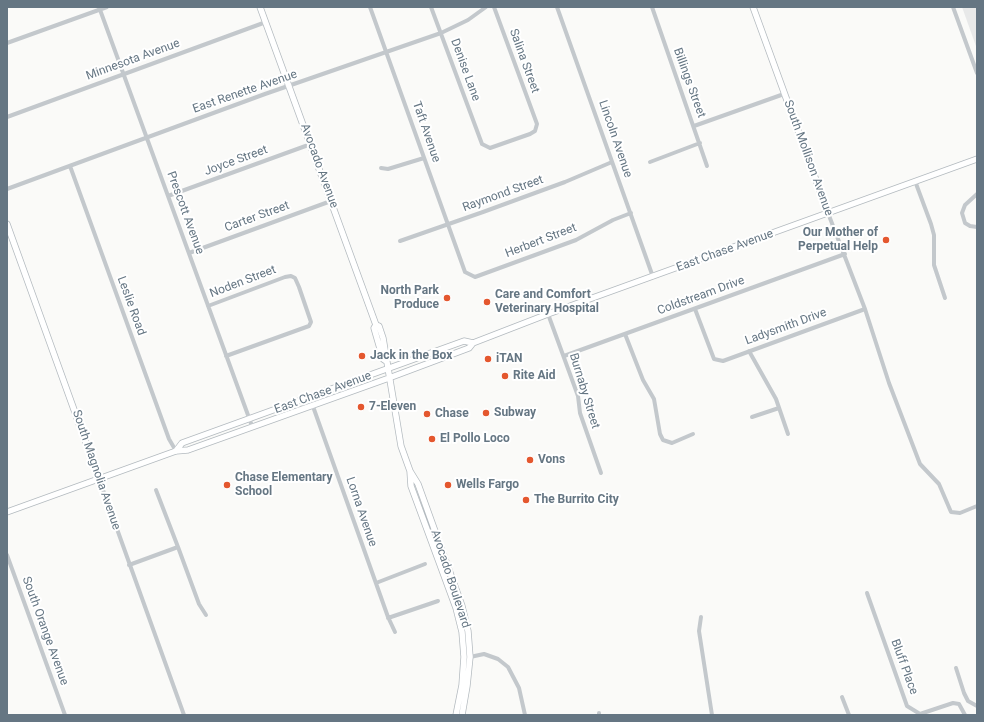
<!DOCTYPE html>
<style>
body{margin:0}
#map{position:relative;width:984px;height:722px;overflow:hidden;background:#fafaf8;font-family:Roboto,sans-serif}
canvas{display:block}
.frame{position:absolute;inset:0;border:8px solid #657683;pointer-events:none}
</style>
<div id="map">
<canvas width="984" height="722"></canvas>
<div class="frame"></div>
</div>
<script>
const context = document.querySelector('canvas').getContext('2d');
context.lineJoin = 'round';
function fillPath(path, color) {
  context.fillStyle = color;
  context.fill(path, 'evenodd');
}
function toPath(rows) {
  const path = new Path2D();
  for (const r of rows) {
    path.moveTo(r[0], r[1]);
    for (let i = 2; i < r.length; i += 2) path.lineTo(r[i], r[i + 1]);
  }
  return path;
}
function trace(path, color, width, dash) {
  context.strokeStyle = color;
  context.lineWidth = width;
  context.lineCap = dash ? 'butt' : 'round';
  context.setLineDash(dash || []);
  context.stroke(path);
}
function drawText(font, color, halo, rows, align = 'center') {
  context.font = font + ' Roboto,sans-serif';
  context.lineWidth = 4;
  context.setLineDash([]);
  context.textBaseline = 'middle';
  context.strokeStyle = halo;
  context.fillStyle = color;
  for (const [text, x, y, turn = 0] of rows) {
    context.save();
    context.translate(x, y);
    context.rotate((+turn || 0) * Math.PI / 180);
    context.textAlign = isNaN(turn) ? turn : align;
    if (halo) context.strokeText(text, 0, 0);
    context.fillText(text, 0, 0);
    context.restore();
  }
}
const built = toPath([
 [962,7,977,7,977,49]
]);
const street = toPath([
 [99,7,252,426],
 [370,7,465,272,475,277,576,240,613,220,631,213],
 [431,7,482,144,490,148,530,134,535,131,537,124,494,7],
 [557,7,653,277],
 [652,7,707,166],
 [953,7,977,73],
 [7,43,107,7],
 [7,117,266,22],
 [694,126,784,94],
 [650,162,700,143],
 [70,166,169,439,176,451],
 [381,168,388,169,424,158],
 [915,181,931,224,934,235,934,265,945,298],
 [7,189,265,94,441,33,468,20,486,7],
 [977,194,965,205,962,213,965,223,970,226,977,227],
 [168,196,311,144],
 [828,213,865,309,889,383,920,464,939,484,951,512,960,513,977,506],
 [400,241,483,212,565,182,612,162],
 [189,253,331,201],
 [208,306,285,277,291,276,295,278,299,287,311,322,309,326,226,356],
 [695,309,714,359,723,361,865,309],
 [548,314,578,396,580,413,601,473],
 [625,334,643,380,654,399,660,434,663,440,672,443,693,434],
 [749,351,776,399,788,434],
 [564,356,845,254],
 [310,398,388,617,395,632],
 [752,417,779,408],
 [99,479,184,715],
 [178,547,199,604,206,615],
 [7,555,65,715],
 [129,565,178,547,156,490],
 [376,583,425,564],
 [867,593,907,706,920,714,953,703,959,704,965,715],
 [701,617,699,631,712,715],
 [388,618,438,601],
 [470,657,484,654,498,659,508,667,519,688,525,715],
 [956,668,964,693,968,701,977,706],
 [842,697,849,715],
 [599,713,599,715]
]);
const secondary = toPath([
 [260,7,376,325,379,326,383,338,401,446,410,471,418,484,462,606,468,631,470,657,467,686,462,715],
 [753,7,828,213],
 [7,224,99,479],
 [376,325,374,328,383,359,386,361],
 [176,451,182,443,464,341,473,343],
 [410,471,411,486,456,608,462,632,464,657,462,685,456,715],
 [7,512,176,451,188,450,389,378,469,348,473,343,548,314,977,159]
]);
const markers = [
 [886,240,4,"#e4572e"],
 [447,298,4,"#e4572e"],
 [487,302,4,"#e4572e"],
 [362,356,4,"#e4572e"],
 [488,359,4,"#e4572e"],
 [505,376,4,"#e4572e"],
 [361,407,4,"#e4572e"],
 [486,413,4,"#e4572e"],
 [427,414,4,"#e4572e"],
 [432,439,4,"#e4572e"],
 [530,460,4,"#e4572e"],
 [227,485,4,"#e4572e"],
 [448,485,4,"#e4572e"],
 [526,500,4,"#e4572e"]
];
const streetNames = [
 ["Minnesota Avenue",133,60,-20],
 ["Salina Street",524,61,70],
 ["Denise Lane",465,70,70],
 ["Billings Street",689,83,70],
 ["East Renette Avenue",245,92,-19],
 ["Taft Avenue",426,132,71],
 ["Lincoln Avenue",615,139,71],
 ["South Mollison Avenue",808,158,70],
 ["Joyce Street",236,161,-20],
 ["Avocado Avenue",319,166,70],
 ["Raymond Street",503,194,-20],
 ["Prescott Avenue",185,213,70],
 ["Carter Street",257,217,-20],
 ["Herbert Street",541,241,-21],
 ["East Chase Avenue",725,251,-20],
 ["Noden Street",243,282,-21],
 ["Coldstream Drive",701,296,-20],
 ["Leslie Road",131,306,70],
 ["Ladysmith Drive",786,327,-20],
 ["Burnaby Street",584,391,73],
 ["East Chase Avenue",323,393,-20],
 ["South Magnolia Avenue",96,470,71],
 ["Lorna Avenue",361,512,71],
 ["Avocado Boulevard",450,579,72],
 ["South Orange Avenue",45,631,70],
 ["Bluff Place",904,667,70]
];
const poiNames = [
 ["Our Mother of",878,233,"right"],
 ["Perpetual Help",878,247,"right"],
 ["North Park",439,291,"right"],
 ["Produce",439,305,"right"],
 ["Care and Comfort",495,295],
 ["Veterinary Hospital",495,309],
 ["Jack in the Box",370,356],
 ["iTAN",496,359],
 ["Rite Aid",513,376],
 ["7-Eleven",369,407],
 ["Subway",494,413],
 ["Chase",435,414],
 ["El Pollo Loco",440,439],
 ["Vons",538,460],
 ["Chase Elementary",235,478],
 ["School",235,492],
 ["Wells Fargo",456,485],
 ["The Burrito City",534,500]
];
fillPath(built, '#e8e9e9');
trace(secondary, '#b3babf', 7);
trace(street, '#c3c8cc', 4);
trace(secondary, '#fff', 5.5);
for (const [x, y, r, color] of markers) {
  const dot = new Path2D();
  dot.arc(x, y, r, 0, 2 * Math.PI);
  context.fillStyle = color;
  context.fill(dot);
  trace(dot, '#fff', 1.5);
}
drawText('12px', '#657683', '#fff', streetNames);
drawText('bold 12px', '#657683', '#fff', poiNames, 'left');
</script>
